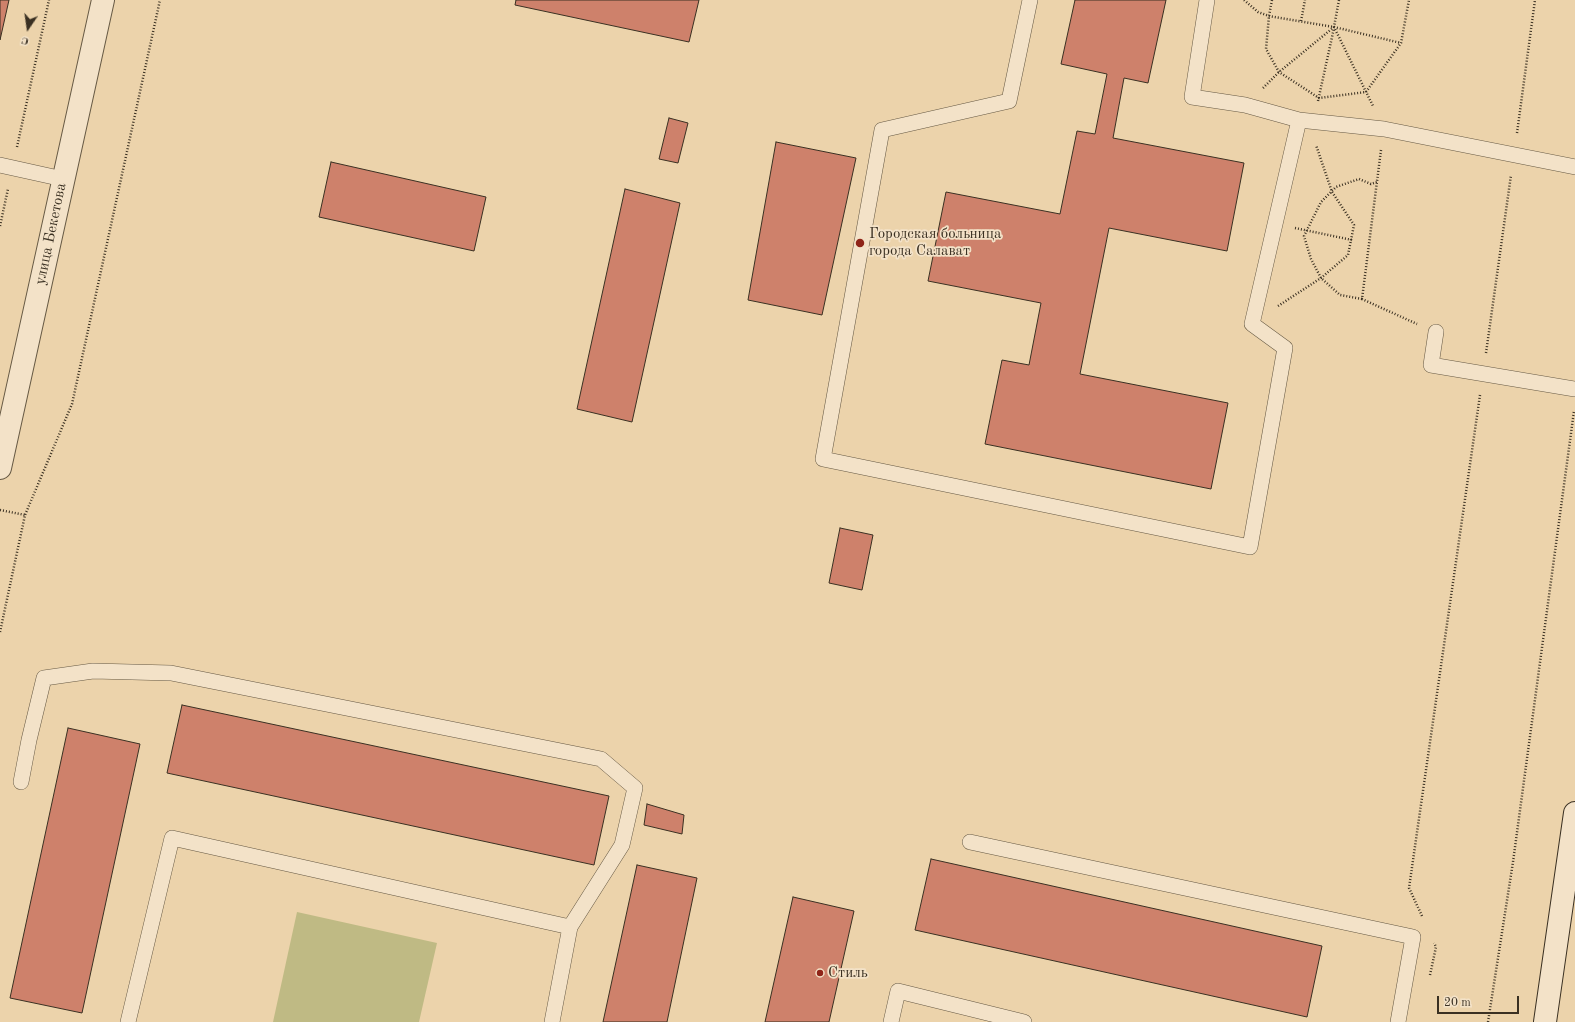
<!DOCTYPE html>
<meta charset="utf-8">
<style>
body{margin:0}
#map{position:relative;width:1575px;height:1022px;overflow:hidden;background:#ecd3ab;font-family:"Old Standard TT",serif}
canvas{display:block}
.north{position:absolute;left:8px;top:8px;width:40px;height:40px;-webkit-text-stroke:3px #f3e2c8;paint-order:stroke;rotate:193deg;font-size:11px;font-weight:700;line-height:16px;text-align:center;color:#3a3022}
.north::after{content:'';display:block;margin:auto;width:14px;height:18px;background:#3a3022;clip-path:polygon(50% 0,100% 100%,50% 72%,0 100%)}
.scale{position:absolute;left:1437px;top:996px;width:82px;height:18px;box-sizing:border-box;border:2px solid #3a3022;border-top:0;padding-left:5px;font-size:12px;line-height:14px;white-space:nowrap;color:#3a3022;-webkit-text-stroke:3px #f3e2c8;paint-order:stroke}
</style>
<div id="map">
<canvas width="1575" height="1022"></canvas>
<div class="north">С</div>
<div class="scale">20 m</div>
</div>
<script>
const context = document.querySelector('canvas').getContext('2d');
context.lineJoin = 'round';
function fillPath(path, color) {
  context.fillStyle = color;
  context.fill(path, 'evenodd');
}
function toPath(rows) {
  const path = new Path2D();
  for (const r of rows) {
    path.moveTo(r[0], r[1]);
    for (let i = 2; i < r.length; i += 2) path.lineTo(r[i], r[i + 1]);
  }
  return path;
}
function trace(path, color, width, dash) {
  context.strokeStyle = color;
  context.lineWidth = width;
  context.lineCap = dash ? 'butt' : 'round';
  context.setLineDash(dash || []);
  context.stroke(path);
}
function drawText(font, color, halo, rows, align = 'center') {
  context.font = font + ' "Old Standard TT",serif';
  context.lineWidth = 3.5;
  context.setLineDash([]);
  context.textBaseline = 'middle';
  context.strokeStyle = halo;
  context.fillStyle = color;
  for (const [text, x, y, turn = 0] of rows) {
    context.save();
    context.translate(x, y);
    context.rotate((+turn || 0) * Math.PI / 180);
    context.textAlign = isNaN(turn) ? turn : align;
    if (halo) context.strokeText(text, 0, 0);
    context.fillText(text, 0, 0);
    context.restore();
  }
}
const green = toPath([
 [297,912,437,943,419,1022,273,1022]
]);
const building = toPath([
 [0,0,9,0,0,40,0,0],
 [516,0,699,0,689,42,515,5,516,0],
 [1075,0,1166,0,1148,83,1124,78,1113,138,1244,163,1227,251,1109,228,1080,374,1228,403,1211,489,985,444,1002,360,1029,365,1041,303,928,281,946,192,1060,214,1077,131,1095,134,1107,74,1061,64,1075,0],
 [669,118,688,123,678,163,659,159,669,118],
 [776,142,856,158,822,315,748,300,776,142],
 [331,162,486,197,474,251,319,217,331,162],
 [625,189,680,203,632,422,577,409,625,189],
 [840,528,873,535,862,590,829,583,840,528],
 [182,705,609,796,594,865,167,773,182,705],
 [68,728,140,744,82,1013,10,998,68,728],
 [647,804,684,815,682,834,644,825,647,804],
 [931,859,1322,946,1307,1017,915,930,931,859],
 [637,865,697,878,667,1022,603,1022,637,865],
 [793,897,854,911,829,1022,765,1022,793,897]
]);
const path = toPath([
 [1244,0,1258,12,1269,16,1334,27,1401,43],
 [1272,0,1269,16,1266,49,1279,72,1319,98,1366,92,1401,43,1409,0],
 [1339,0,1334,27,1373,106],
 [1301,21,1305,0],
 [1263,88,1279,72,1334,27],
 [1318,101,1334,28],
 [1517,133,1535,0],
 [17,147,49,0],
 [1381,150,1362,299,1417,324],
 [0,226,8,189],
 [1295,228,1352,240],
 [1362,299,1340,295,1321,278,1311,259,1304,236,1321,202,1336,187,1359,179,1371,184,1377,182],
 [1278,306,1321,278,1348,255,1354,225,1332,192,1316,145],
 [1486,353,1511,175],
 [0,510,25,515],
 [0,632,25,515,72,404,160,0],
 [1422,916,1409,888,1480,395],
 [1430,975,1436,947,1434,943],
 [1488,1022,1513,862,1574,411]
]);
const lane = toPath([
 [1030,0,1009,101,882,130,823,459,1250,547,1285,348,1252,324,1299,120],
 [1207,0,1192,97,1245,105,1299,120,1384,129,1575,167],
 [0,165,63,179],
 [1436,332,1431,365,1575,389],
 [21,782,29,740,44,678,93,671,171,673,601,759,635,788,622,845,570,927],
 [970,842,1413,937,1398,1022],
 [128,1022,172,838,570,927,552,1022],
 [891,1022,898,991,1024,1022]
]);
const street = toPath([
 [0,468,103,0]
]);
const secondary = toPath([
 [1545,1022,1575,813]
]);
const markers = [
 [860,243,5,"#8f2418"],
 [820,973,4,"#8f2418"]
];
const streetNames = [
 ["улица Бекетова",51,234,-78]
];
const poiNames = [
 ["Городская больница",869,234],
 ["города Салават",869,251],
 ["Стиль",828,973]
];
fillPath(green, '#bfba84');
fillPath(building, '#ce816b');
trace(building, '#3a3022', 1);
trace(lane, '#665944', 16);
trace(street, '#665944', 24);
trace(secondary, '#3a3022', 24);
trace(path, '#3a3022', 2.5, [1, 2]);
trace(lane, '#f3e2c8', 15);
trace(street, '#f3e2c8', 22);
trace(secondary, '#f3e2c8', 22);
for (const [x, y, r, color] of markers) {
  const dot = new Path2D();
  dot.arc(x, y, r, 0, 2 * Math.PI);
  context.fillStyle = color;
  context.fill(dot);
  trace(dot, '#f3e2c8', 1.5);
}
drawText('15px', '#3a3022', '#f3e2c8', streetNames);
drawText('15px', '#3a3022', '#f3e2c8', poiNames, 'left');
</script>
